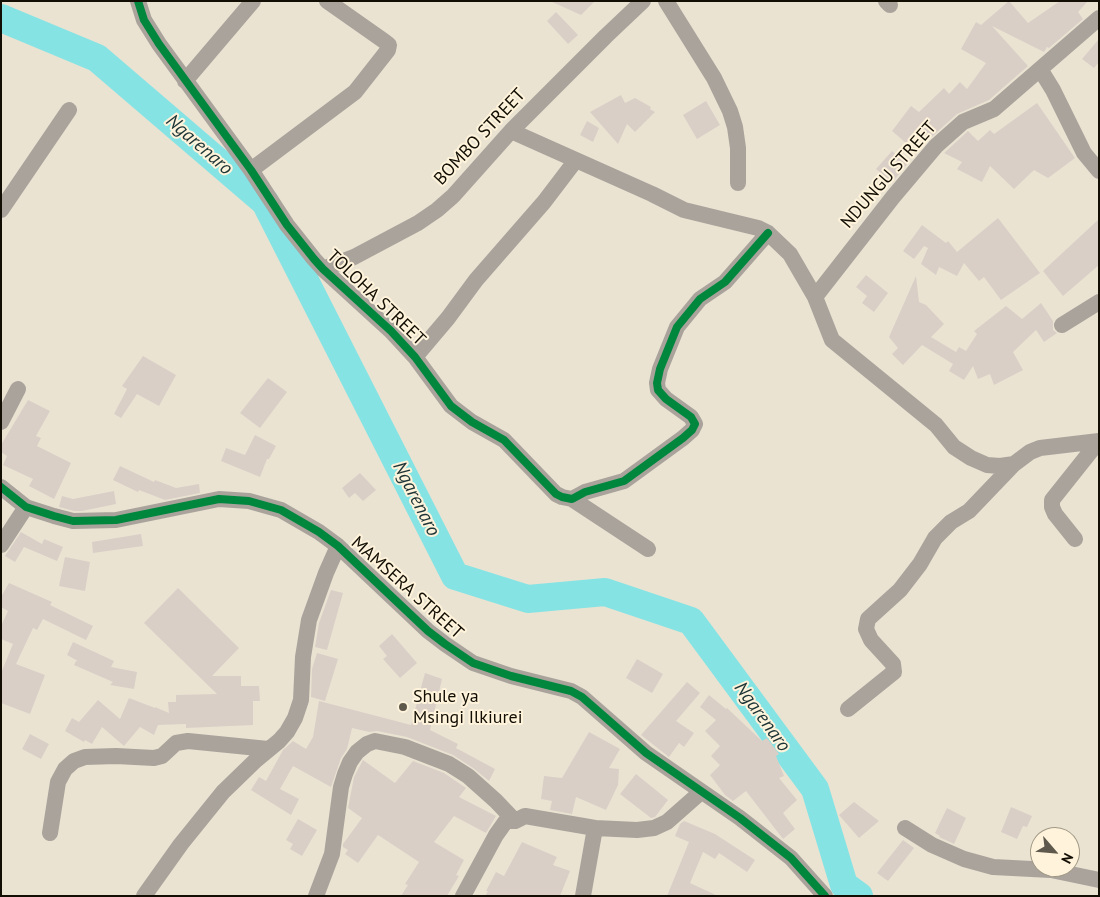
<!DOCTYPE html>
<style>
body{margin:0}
#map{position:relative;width:1100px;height:897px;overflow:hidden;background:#eae3d2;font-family:"PT Sans",sans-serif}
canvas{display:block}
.frame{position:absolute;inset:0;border:2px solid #120e04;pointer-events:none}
.north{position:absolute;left:1030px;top:827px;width:50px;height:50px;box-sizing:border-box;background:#fff4db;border:1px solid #a09885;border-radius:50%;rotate:117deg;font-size:14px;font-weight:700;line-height:20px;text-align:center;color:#120e04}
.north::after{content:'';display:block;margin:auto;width:18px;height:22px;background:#5e594c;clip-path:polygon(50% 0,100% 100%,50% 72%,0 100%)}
</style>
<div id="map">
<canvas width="1100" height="897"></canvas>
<div class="frame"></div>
<div class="north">N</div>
</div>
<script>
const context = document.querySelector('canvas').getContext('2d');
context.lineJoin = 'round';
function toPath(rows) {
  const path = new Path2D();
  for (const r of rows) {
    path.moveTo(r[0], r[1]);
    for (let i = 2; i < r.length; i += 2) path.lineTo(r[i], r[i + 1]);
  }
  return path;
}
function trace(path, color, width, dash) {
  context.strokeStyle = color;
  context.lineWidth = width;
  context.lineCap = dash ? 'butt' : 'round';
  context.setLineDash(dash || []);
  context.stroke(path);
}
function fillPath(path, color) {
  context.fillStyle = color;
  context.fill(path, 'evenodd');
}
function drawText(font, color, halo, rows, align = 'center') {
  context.font = font + ' "PT Sans",sans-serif';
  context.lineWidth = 4;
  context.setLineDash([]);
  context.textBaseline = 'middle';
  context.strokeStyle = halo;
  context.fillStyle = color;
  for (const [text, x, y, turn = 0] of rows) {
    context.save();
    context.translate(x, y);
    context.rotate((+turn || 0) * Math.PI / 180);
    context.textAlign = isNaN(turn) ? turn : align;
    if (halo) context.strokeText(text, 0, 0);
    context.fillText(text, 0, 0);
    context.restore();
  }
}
const river = toPath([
 [1,18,97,58,265,202,455,576,528,599,605,592,691,621,815,789,844,885,859,896]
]);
const building = toPath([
 [550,1,595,1,581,15],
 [1009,1,1028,23,1060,1,1088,1,1078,12,1083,19,1049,48,1047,47,1044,52,992,26,1028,66,989,100,957,114,926,142,916,131,906,143,892,131,911,106,919,112,944,88,949,94,960,82,967,89,986,63,961,49,976,22,981,25],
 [556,12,578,35,568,44,547,21],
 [1099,39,1099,62,1094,68,1082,59],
 [621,95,625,103,635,98,651,107,650,109,655,112,635,132,627,124,618,144,590,112],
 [706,101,720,125,697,139,683,115],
 [1037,103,1075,158,1048,178,1034,170,1014,189,990,166,982,182,957,169,962,162,944,153,968,131,978,141,990,130,994,134],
 [587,121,599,128,593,142,580,135],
 [892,151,907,164,892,183,876,169],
 [998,218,1040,273,1001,300,984,277,979,281,964,263,957,276,939,267,936,275,921,264,928,248,924,246,914,259,903,251,922,225,946,243,948,241,957,252],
 [1099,219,1099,265,1063,296,1043,271],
 [866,275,888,293,874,312,862,303,867,296,856,287],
 [916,276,919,302,926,305,944,324,931,337,956,352,959,347,966,351,977,334,974,331,1006,306,1022,319,1041,303,1053,321,1053,330,1057,333,1044,342,1036,330,1013,352,1023,370,994,385,990,374,978,379,973,366,964,380,949,371,953,364,922,345,903,365,892,354,898,348,889,337],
 [143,356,176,375,159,406,137,394,121,418,114,414,127,389,122,386],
 [268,378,287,392,260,428,240,413],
 [28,400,50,411,36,436,41,438,37,446,71,463,54,499,29,486,33,479,3,465,7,456,1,452,1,445],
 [255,435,276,446,269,459,267,459,260,477,221,461,226,448,245,455],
 [120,466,154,482,155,480,176,488,199,484,200,493,165,500,139,490,138,492,113,480],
 [360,473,376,490,363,501,355,493,349,498,342,488],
 [114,491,116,504,82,511,74,511,59,507,62,496,73,499],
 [21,532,42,544,44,539,63,547,57,561,24,547,15,562,5,556],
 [141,534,143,546,93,553,92,542],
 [65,557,90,562,85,591,59,586],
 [9,583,52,602,50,605,93,626,86,640,43,619,37,630,33,628,16,664,45,675,30,714,1,703,1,673,13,644,1,639,1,626,8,611,1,607,1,597],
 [178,588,239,648,212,676,241,676,241,686,259,686,260,701,253,701,253,725,186,728,186,724,158,725,154,735,140,727,124,746,102,727,92,744,85,740,84,742,65,731,72,718,79,722,98,700,120,719,129,698,155,708,155,707,169,713,168,702,176,702,176,695,217,694,144,623],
 [331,590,343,593,327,650,315,647,319,623],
 [392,634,417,663,400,678,383,659,387,656,379,646],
 [73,642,114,661,111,667,137,672,134,689,110,685,113,682,74,665,76,661,78,661,67,655],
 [317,653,338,659,325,701,311,697,312,669],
 [637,659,663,674,652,693,626,678],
 [425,673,442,679,430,730,458,744,456,748,495,769,489,781,473,768,453,755,407,737,377,731,369,732,352,728,347,749,341,758,331,787,293,766,280,789,299,799,291,815,251,790,259,777,266,781,283,750,293,741,306,749,313,737,319,701,411,725],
 [687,682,700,693,676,721,694,733,684,747,679,743,669,757,641,735],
 [709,695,726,709,727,708,762,741,767,738,779,754,776,756,784,776,779,778,797,800,783,813,795,829,783,839,746,791,733,801,725,795,710,775,720,765,711,756,720,746,705,731,716,720,700,707],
 [589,732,620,749,609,768,619,769,618,785,606,810,576,797,572,814,550,810,552,801,541,799,544,776,562,778],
 [30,734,49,744,41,759,22,749],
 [363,760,395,783,413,761,444,773,466,788,459,797,496,816,486,833,454,816,434,842,464,860,456,875,459,876,447,896,401,896,408,885,405,884,419,862,378,835,358,863,345,854,348,850,343,847,343,844,362,818,348,808,354,777],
 [636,774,668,800,655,817,651,818,620,794],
 [854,802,879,821,859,838,839,815],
 [1011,807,1032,816,1027,827,1023,826,1017,839,1001,832],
 [947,808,966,818,954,844,939,837,940,836,935,833],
 [298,819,317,830,302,856,290,849,293,844,286,840],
 [684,821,715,834,755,860,747,872,719,853,715,859,703,852,690,883,718,896,667,896,689,842,675,836,680,824],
 [903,840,914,848,888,881,877,873],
 [522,842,557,857,553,865,570,871,560,896,485,896,488,891,486,891,496,872,504,876]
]);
const minor = toPath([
 [138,1,144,20,159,44,251,170,287,225,314,259,323,269,391,331,415,357,451,406,472,422,504,440,556,494,562,497,572,499,585,492,624,481,683,438,692,430,695,424,691,417,666,399,658,390,657,383,660,369,677,327,700,299,725,282,768,233],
 [666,1,714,78,730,111,735,127,738,148,738,183],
 [886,1,890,5],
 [1040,69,1053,90,1084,153,1099,171],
 [185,81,253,1],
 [511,131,652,194,684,210,758,228,768,233,790,254,815,297,832,340,936,425,954,447,971,458,987,465,1000,466,1014,464,1030,452,1040,448,1099,441],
 [251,170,355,92,388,50,389,45,384,41,327,1],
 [1,210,69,110],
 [323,269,354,257,418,223,437,210,453,196,511,131,606,36,643,1],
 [815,297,893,197,936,146,963,122,994,109,1099,18],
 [1062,325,1099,302],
 [415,357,448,318,476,280,544,202,576,160],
 [1,422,18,389],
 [1,487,26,507,54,516,73,521,116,520,219,499,249,501,281,510,319,532,338,546,428,631,445,644,473,663,511,676,571,691,582,697,646,753,740,818,791,858,825,896],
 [572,499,648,549],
 [1075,539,1055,514,1052,507,1052,500,1099,441],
 [1,545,26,507],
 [848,709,894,672,893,664,871,640,866,629,868,619,900,590,920,564,935,538,951,522,969,511,1014,464],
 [905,828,932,845,964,859,993,867,1051,870,1099,880],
 [50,833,58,782,65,769,74,761,85,757,116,756,154,758,162,756,176,743,188,741,268,749],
 [144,896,181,844,223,792,256,760,279,741,287,732,295,718,301,700,303,657,309,620,326,573,338,546],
 [316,896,332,854,341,787,345,774,350,762,357,752,367,744,375,741,405,747,449,764,468,776,496,801,515,821],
 [463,896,496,835,506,821,515,821,525,816,595,828,637,830,654,828,667,822,701,792],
 [583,896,595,828]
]);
const cycleway = toPath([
 [138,1,144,20,159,44,251,170,287,225,314,259,323,269,391,331,415,357,451,406,472,422,504,440,556,494,562,497,572,499,585,492,624,481,683,438,692,430,695,424,691,417,666,399,658,390,657,383,660,369,677,327,700,299,725,282,768,233],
 [1,487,26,507,54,516,73,521,116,520,219,499,249,501,281,510,319,532,338,546,428,631,445,644,473,663,511,676,571,691,582,697,646,753,740,818,791,858,825,896]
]);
const markers = [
 [403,707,5,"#5e594c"]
];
const streetNames = [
 ["BOMBO STREET",480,137,-47],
 ["NDUNGU STREET",889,175,-49],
 ["TOLOHA STREET",376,298,44],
 ["MAMSERA STREET",407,588,42]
];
const poiNames = [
 ["Shule ya",413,697],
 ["Msingi Ilkiurei",413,718]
];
const waterNames = [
 ["Ngarenaro",199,145,41],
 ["Ngarenaro",416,499,63],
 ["Ngarenaro",762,717,54]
];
trace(river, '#86e3e4', 28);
fillPath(building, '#dacfc7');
trace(minor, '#a9a39c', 16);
trace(cycleway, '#00873e', 8);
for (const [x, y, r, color] of markers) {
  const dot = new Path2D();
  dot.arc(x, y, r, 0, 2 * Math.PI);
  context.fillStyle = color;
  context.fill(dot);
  trace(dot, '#fff4db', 2);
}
drawText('18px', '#120e04', '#fff4db', streetNames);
drawText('18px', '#120e04', '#fff4db', poiNames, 'left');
drawText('italic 19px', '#1d3436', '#fff4db', waterNames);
</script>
